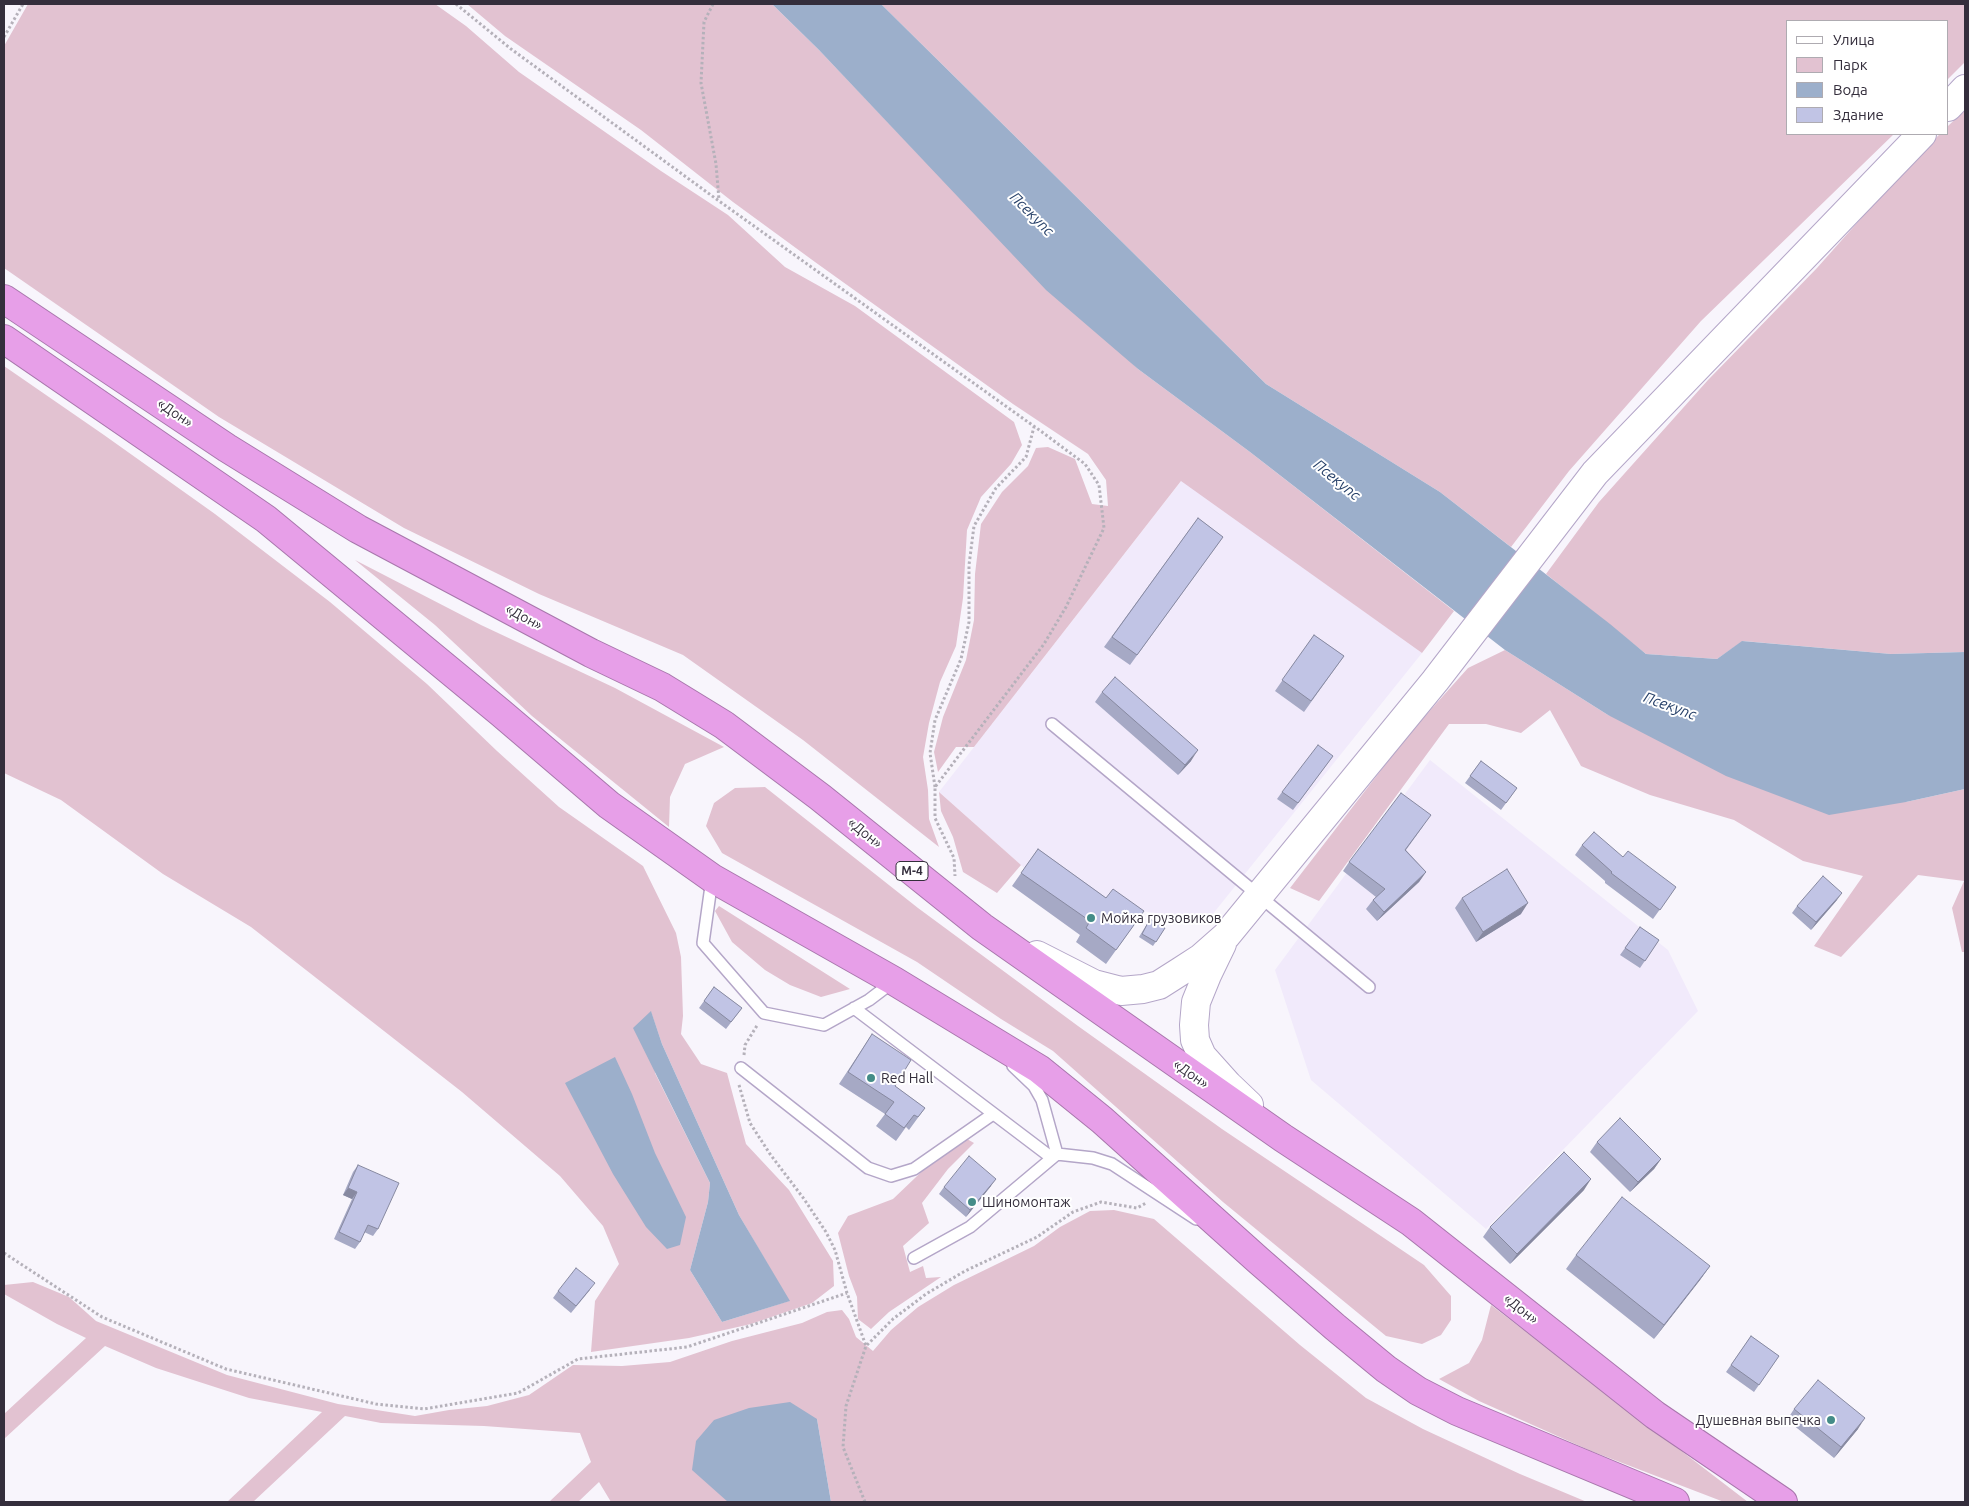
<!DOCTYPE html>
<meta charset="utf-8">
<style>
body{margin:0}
#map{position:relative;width:1969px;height:1506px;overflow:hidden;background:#f8f5fc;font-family:Ubuntu,sans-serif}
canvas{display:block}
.frame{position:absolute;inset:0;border:5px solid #342e3c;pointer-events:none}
.legend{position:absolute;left:1786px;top:20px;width:162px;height:115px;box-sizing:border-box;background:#fff;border:1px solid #aeabb1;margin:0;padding:6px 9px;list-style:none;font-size:15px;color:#342e3c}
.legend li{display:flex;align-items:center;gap:10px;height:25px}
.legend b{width:25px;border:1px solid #aeabb1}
</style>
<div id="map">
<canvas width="1969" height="1506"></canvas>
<div class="frame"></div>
<ul class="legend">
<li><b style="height:6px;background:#fff"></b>Улица</li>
<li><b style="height:14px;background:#e2c2d1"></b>Парк</li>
<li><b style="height:14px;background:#9cafcb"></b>Вода</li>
<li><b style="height:14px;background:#c1c4e5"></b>Здание</li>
</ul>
</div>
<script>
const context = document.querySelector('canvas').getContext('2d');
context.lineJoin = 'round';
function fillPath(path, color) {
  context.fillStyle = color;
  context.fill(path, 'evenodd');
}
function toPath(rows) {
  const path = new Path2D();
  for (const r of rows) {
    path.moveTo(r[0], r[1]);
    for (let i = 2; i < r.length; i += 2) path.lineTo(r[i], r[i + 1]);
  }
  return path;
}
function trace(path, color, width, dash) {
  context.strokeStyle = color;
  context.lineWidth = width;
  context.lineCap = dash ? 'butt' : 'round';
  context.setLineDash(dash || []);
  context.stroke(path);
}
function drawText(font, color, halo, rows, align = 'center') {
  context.font = font + ' Ubuntu,sans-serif';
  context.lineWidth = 4;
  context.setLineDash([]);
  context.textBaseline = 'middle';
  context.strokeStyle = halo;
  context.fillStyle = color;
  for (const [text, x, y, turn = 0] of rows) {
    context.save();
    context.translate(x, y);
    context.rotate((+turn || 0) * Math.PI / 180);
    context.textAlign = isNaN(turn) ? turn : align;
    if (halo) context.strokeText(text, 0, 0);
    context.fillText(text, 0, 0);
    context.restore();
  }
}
const built = toPath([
 [1182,480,1422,653,1208,920,1060,900,939,792],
 [1430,760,1668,950,1698,1011,1486,1229,1311,1080,1275,970]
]);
const green = toPath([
 [28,4,435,4,466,26,519,72,661,171,728,215,785,267,855,306,1014,422,1022,445,1011,464,981,497,967,530,963,598,956,646,940,682,929,723,923,757,928,790,929,819,939,847,803,740,683,655,539,594,404,528,219,417,4,268,4,46],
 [467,4,772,4,819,50,921,157,1138,369,1250,452,1454,611,1422,653,1181,481,974,747,956,747,938,772,934,752,943,717,966,660,974,620,975,574,981,524,1002,492,1028,466,1036,448,1048,447,1075,459,1092,504,1108,506,1106,480,1088,454,1013,404,815,262,733,202,641,130,505,36],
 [881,4,1965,4,1965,62,1948,79,1948,21,1788,21,1788,134,1894,134,1701,321,1569,471,1511,547,1440,492,1266,384],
 [1965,110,1965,652,1891,654,1743,641,1717,659,1646,654,1546,574,1599,502,1708,380,1817,268,1912,161,1940,134,1948,134,1948,126],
 [4,366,104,435,215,514,330,602,427,684,497,751,559,807,643,866,676,933,681,957,683,1016,681,1034,701,1064,727,1073,746,1144,789,1190,833,1261,834,1286,812,1303,751,1324,689,1338,591,1352,595,1301,619,1264,603,1226,560,1176,462,1092,251,927,163,874,61,800,4,773],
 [651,1012,662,1044,739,1215,789,1301,722,1322,690,1270,708,1202,710,1183,655,1073],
 [355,560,481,625,615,688,724,747,685,764,670,797,669,827,532,716,435,625],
 [1505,650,1608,715,1906,802,1965,789,1965,952,1962,952,1952,908,1964,881,1918,875,1841,957,1814,946,1863,876,1803,861,1734,820,1650,795,1581,766,1550,710,1521,733,1486,724,1449,724,1319,901,1290,888,1409,734,1468,668],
 [765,787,918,908,1078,1026,1222,1129,1424,1265,1451,1296,1451,1320,1441,1335,1422,1344,1386,1336,1223,1202,1053,1051,1001,1019,917,962,722,853,706,826,714,803,735,788],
 [939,792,1021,865,997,893,963,872,953,837,941,811],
 [719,906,850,989,821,997,790,985,765,970,732,942,715,911],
 [960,1135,974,1143,948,1169,922,1203,929,1223,903,1246,910,1272,923,1266,926,1278,941,1277,889,1312,871,1329,858,1319,857,1297,849,1276,838,1233,848,1216,893,1199],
 [1114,1210,1154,1219,1300,1345,1366,1398,1423,1429,1520,1474,1587,1502,831,1502,817,1419,728,1502,611,1502,599,1482,578,1502,549,1502,591,1462,580,1433,484,1426,381,1423,345,1416,253,1502,227,1502,322,1412,249,1398,156,1368,105,1346,4,1439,4,1414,86,1338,57,1324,4,1294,4,1285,33,1282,69,1297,96,1321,227,1375,338,1404,415,1416,449,1410,487,1406,529,1395,573,1365,622,1366,670,1362,732,1341,802,1323,827,1312,842,1310,849,1319,856,1337,873,1351,891,1330,918,1307,954,1285,1034,1246,1060,1227,1090,1211],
 [1491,1305,1748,1502,1724,1502,1591,1451,1479,1401,1439,1379,1469,1363,1482,1340]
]);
const water = toPath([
 [772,4,881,4,1266,384,1440,492,1610,624,1646,654,1717,659,1742,641,1891,654,1965,652,1965,789,1906,802,1829,815,1726,776,1608,715,1505,650,1250,452,1138,369,1046,290,819,50],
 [651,1011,662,1044,739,1215,790,1301,722,1322,690,1270,708,1202,710,1183,633,1028],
 [615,1057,632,1094,655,1153,686,1217,680,1245,667,1249,646,1227,613,1174,565,1083],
 [790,1402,817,1419,831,1502,728,1502,692,1470,696,1441,714,1420,749,1408]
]);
const path = toPath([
 [456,4,511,49,719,201,1042,432,1085,464,1099,485,1104,528,1066,607,1044,644,935,787,935,818,954,858,955,876],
 [713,4,704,22,701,83,716,164,719,200],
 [4,37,23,4],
 [935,787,930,753,935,720,961,659,969,622,969,565,974,526,996,488,1026,457,1034,427],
 [744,1055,745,1045,758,1024],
 [739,1085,750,1123,770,1154,804,1199,826,1232,835,1250,847,1293,866,1346],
 [4,1253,102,1317,226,1369,376,1404,424,1409,518,1393,578,1359,687,1347,847,1293],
 [865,1502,843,1447,846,1406,866,1346,893,1319,926,1294,965,1271,1037,1237,1073,1212,1101,1202,1137,1208,1146,1203]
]);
const lane = toPath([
 [1052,724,1369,987],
 [712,879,703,943,764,1013,824,1025,869,1000,894,981],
 [854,1008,1052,1158],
 [1013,1066,1034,1086,1042,1100,1057,1154],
 [741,1068,868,1168,891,1176,914,1169,993,1114],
 [914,1258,970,1227,1057,1154,1093,1158,1112,1164,1196,1219]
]);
const secondary = toPath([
 [1948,107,1965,89],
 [1222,944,1207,975,1196,1002,1194,1025,1195,1040,1202,1056,1228,1085,1249,1105],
 [1037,955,1094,984,1121,991,1143,989,1159,985,1181,971,1201,958,1226,936,1435,681,1595,473,1922,134]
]);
const highway = toPath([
 [4,299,227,448,358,529,591,653,662,687,724,725,820,797,982,927,1283,1138,1411,1222,1655,1415,1783,1502],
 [4,339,266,519,501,713,609,805,712,878,894,981,1039,1069,1102,1120,1258,1260,1335,1327,1386,1369,1418,1391,1457,1411,1675,1502]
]);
const wall = toPath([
 [1198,518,1223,537,1130,665,1104,647],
 [1314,635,1344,656,1304,712,1275,691],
 [1102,692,1191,761,1178,775,1095,702],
 [1333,756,1293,810,1277,799,1282,792],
 [1481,761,1517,788,1501,810,1465,783],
 [1424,825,1406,850,1426,872,1419,882,1377,921,1366,909,1373,900,1376,897,1343,871,1349,862],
 [1582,845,1623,857,1676,887,1653,919,1605,883,1605,881,1575,855],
 [1038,849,1106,898,1144,911,1106,964,1076,942,1080,935,1012,886],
 [1462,898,1521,914,1476,942,1455,908],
 [1837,900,1811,930,1792,913,1797,906],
 [1150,919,1165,928,1153,946,1139,937],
 [1640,927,1659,940,1640,968,1620,955],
 [714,987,742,1008,726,1029,699,1008],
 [872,1034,895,1086,925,1108,909,1130,906,1127,896,1141,876,1126,885,1114,839,1084],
 [1597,1142,1661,1159,1654,1169,1630,1192,1590,1152],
 [358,1165,378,1229,373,1236,364,1232,360,1242,355,1249,334,1239,352,1199,343,1195,353,1172],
 [991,1186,966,1217,939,1194,944,1187],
 [1584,1190,1510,1264,1483,1237,1490,1227],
 [1576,1255,1710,1266,1700,1280,1654,1339,1566,1269],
 [590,1290,571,1313,553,1298,558,1291],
 [1751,1336,1779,1356,1754,1392,1726,1372],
 [1794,1409,1858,1429,1834,1458,1787,1420]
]);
const shadedWall = toPath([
 [1198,750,1191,761,1178,775,1185,765],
 [1426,872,1419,882,1377,921,1384,912],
 [1842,893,1837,900,1811,930,1816,922],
 [1528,903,1521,914,1476,942,1483,932],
 [1661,1159,1654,1169,1630,1192,1638,1182],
 [996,1179,991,1186,966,1217,970,1210],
 [1591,1179,1584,1190,1510,1264,1517,1254],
 [348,1188,357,1192,352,1199,343,1195],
 [1710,1266,1700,1280,1654,1339,1664,1325],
 [1865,1418,1858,1429,1834,1458,1841,1447]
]);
const building = toPath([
 [1198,518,1223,537,1137,655,1112,637,1198,518],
 [1314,635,1344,656,1311,701,1282,680,1314,635],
 [1115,677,1198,750,1185,765,1102,692,1115,677],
 [1318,745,1333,756,1298,803,1282,792,1318,745],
 [1481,761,1517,788,1506,803,1470,776,1481,761],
 [1401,793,1431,815,1405,850,1426,872,1384,912,1373,900,1385,889,1349,862,1401,793],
 [1594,832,1623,857,1628,851,1676,887,1660,910,1611,873,1612,872,1582,845,1594,832],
 [1038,849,1106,898,1113,889,1144,911,1116,950,1086,928,1090,921,1021,873,1038,849],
 [1507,869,1528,903,1483,932,1462,898,1507,869],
 [1823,876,1842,893,1816,922,1797,906,1823,876],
 [1150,919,1165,928,1156,942,1142,934,1150,919],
 [1640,927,1659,940,1645,961,1625,948,1640,927],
 [714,987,742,1008,731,1022,704,1001,714,987],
 [872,1034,911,1060,895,1086,925,1108,918,1117,914,1115,904,1128,885,1114,894,1102,848,1072,872,1034],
 [1620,1118,1661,1159,1638,1182,1597,1142,1620,1118],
 [1564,1152,1591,1179,1517,1254,1490,1227,1564,1152],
 [969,1156,996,1179,970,1210,944,1187,969,1156],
 [358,1165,399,1183,378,1229,368,1225,360,1242,339,1232,357,1192,348,1188,358,1165],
 [1622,1197,1710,1266,1664,1325,1576,1255,1622,1197],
 [576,1268,595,1283,576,1306,558,1291,576,1268],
 [1751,1336,1779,1356,1759,1385,1731,1365,1751,1336],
 [1818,1380,1865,1418,1841,1447,1794,1409,1818,1380]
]);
const markers = [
 [1091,918,5,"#448c88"],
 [871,1078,5,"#448c88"],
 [972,1202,5,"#448c88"],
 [1831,1420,5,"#448c88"]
];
const shields = [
 [912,871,32]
];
const shieldNames = [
 ["М-4",912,871]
];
const streetNames = [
 ["«Дон»",175,413,34],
 ["«Дон»",524,617,28],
 ["«Дон»",865,833,39],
 ["«Дон»",1191,1074,35],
 ["«Дон»",1521,1309,38]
];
const poiNames = [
 ["Мойка грузовиков",1101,918],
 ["Red Hall",881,1078],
 ["Шиномонтаж",982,1202],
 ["Душевная выпечка",1821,1420,"right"]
];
const waterNames = [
 ["Псекупс",1032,214,45],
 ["Псекупс",1337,480,39],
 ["Псекупс",1670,706,20]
];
fillPath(built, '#f1eafb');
fillPath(green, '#e2c2d1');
fillPath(water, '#9cafcb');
trace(lane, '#b4a6c8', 14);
trace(secondary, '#b4a6c8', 30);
trace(highway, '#a877ac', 30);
trace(path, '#b5b1ba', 3, [2.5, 2.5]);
trace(lane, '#fff', 11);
trace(secondary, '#fff', 28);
trace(highway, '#e79fe8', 28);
fillPath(wall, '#a6a9c5');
fillPath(shadedWall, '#8789a0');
fillPath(building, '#c1c4e5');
trace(building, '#8789a0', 1);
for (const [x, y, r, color] of markers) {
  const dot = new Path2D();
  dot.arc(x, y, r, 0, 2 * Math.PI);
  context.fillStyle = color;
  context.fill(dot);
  trace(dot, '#fff', 2);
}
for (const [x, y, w] of shields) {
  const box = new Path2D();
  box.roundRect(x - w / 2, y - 9.5, w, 19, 4);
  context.fillStyle = '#fff';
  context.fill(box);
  trace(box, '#342e3c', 1);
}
drawText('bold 12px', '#342e3c', null, shieldNames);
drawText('14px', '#342e3c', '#fff', streetNames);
drawText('14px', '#342e3c', '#fff', poiNames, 'left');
drawText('italic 15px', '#274169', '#fff', waterNames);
</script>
